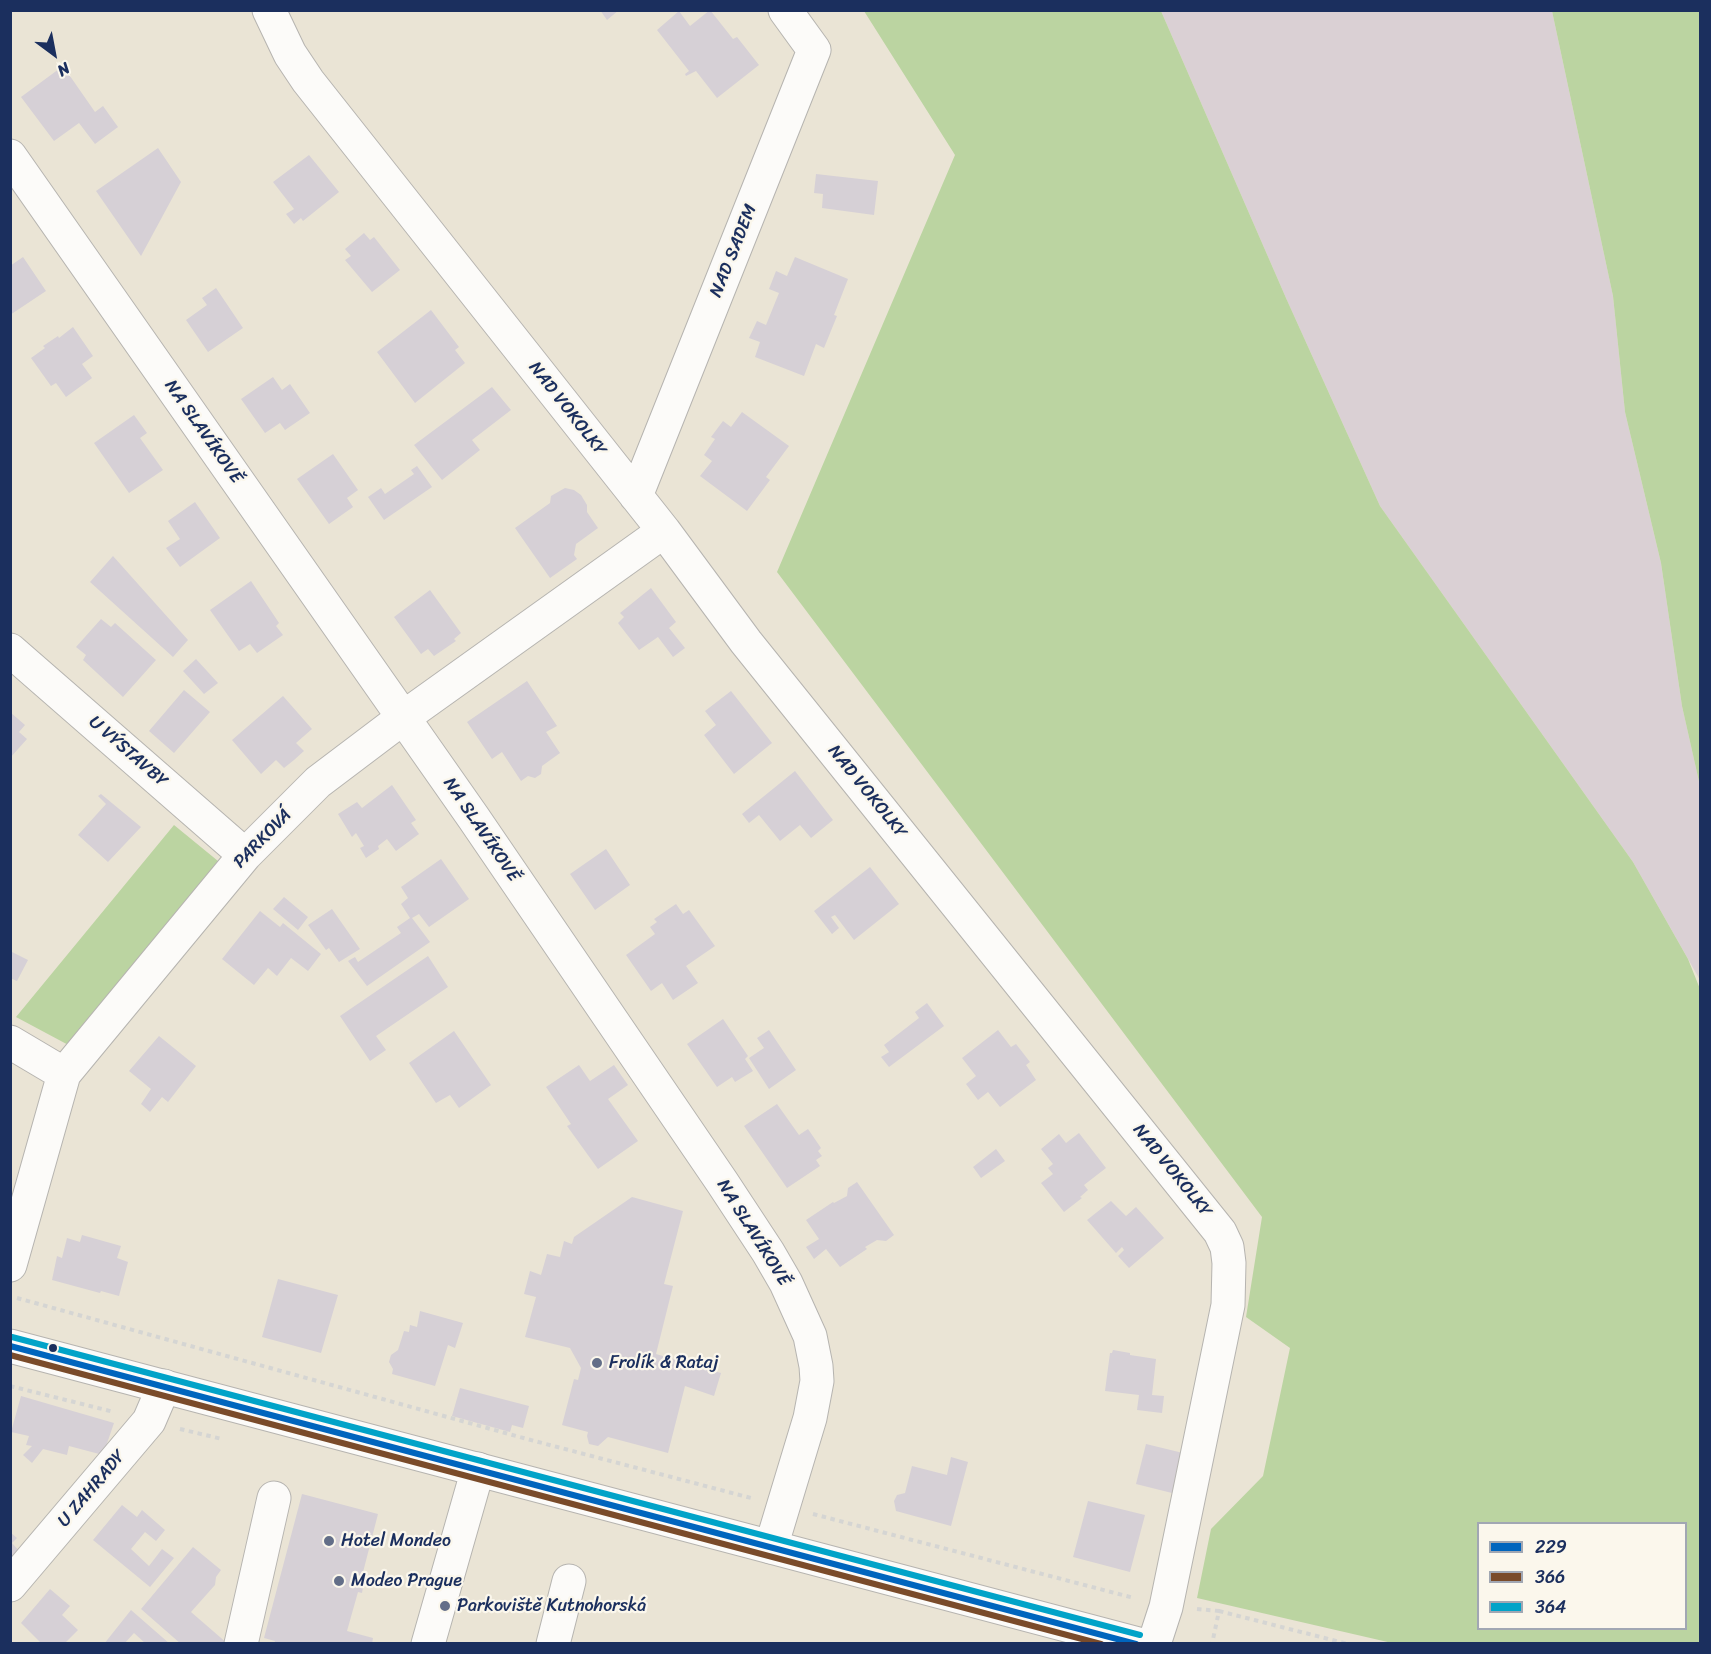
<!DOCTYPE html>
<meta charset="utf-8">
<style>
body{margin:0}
#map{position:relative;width:1711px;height:1654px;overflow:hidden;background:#eae4d5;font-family:Sriracha,sans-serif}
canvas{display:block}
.frame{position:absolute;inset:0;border:12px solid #1b2f5e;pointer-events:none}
.legend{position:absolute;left:1477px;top:1522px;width:210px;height:108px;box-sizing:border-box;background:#fbf7ec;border:2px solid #a1a7b3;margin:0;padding:8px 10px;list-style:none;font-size:18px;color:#1b2f5e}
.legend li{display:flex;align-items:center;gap:12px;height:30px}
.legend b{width:30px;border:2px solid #a1a7b3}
.north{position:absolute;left:24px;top:24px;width:60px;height:60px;-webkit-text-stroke:4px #fbf7ec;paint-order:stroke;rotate:148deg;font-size:16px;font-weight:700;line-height:24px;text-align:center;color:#1b2f5e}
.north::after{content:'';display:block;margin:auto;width:21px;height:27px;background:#1b2f5e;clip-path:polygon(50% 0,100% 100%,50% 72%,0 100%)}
</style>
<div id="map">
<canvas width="1711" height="1654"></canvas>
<div class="frame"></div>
<ul class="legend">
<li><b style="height:8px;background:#0065bd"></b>229</li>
<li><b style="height:8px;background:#7a4b2a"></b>366</li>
<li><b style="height:8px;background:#01a3c8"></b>364</li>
</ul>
<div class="north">N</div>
</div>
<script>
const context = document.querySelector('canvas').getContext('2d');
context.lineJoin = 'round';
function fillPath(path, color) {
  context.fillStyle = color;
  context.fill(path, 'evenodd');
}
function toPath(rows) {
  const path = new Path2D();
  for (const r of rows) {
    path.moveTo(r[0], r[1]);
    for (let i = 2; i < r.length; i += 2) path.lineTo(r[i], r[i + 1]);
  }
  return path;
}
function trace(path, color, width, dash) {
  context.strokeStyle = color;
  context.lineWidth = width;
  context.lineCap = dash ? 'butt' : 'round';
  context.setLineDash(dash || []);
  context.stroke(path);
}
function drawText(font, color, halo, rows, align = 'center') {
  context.font = font + ' Sriracha,sans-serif';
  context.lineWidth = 4.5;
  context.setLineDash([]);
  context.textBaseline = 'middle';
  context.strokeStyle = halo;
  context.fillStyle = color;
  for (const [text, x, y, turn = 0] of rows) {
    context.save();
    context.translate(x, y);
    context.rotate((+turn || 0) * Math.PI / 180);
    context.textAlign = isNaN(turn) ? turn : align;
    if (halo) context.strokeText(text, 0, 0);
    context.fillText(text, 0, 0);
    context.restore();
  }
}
const industrial = toPath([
 [1161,11,1552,11,1613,296,1625,412,1661,563,1682,706,1700,786,1700,980,1633,862,1380,506,1286,298]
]);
const green = toPath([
 [864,11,1161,11,1286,298,1380,506,1633,862,1688,959,1700,989,1700,1643,1392,1643,1197,1598,1211,1529,1263,1476,1290,1348,1246,1317,1262,1217,777,572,955,155],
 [1478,1524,1686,1524,1686,1628,1478,1628],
 [1552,11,1700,11,1700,786,1682,706,1661,563,1625,412,1613,296],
 [174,825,218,861,74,1048,16,1017]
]);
const building = toPath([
 [600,10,619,10,607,20],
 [710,10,733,39,737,37,759,65,717,98,696,71,686,76,685,74,689,71,657,30,679,11,690,26],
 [63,66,95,112,103,106,118,127,95,144,79,123,54,141,21,97],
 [158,148,181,182,141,256,96,191],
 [309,155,339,192,303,221,301,218,294,224,286,214,294,209,273,182],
 [816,174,878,181,874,215,822,208,823,194,814,193],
 [364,233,370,240,374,237,400,270,372,292,345,260,351,256,345,249],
 [23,257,46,291,10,315,10,266],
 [795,257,848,279,834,315,837,316,824,348,816,344,804,376,755,357,760,342,749,338,757,321,766,325,779,293,769,289,776,271,787,276],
 [216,288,243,328,208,352,186,320,207,305,202,298],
 [431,310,459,347,455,350,465,363,415,403,377,352],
 [73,327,93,356,82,364,92,378,66,397,56,383,51,386,31,358,45,348,43,346,58,336,59,338],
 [273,377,282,390,290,384,310,413,285,430,280,423,265,433,241,399],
 [492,387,511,410,472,440,480,450,442,480,414,445],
 [742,412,789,446,766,477,770,480,747,511,700,476,712,461,704,455,715,439,711,437,723,421,731,427],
 [134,415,147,433,140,438,163,470,129,493,94,443],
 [333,454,358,490,347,498,353,507,329,524,297,479],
 [417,466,432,487,384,520,368,497,381,488,385,494,414,474,411,470],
 [565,488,574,490,581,495,587,505,587,512,598,528,576,544,574,555,577,559,550,578,515,528,550,503,551,496],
 [195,502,220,538,180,567,166,548,180,539,168,521],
 [113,556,188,640,173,657,90,582],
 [251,581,279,623,276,626,283,635,257,653,250,644,239,651,210,610],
 [651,588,676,622,669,628,685,648,673,657,658,637,639,650,618,623,624,617,620,613],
 [430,590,461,633,454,639,456,641,434,656,428,649,421,654,394,617],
 [101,619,111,627,115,623,156,660,123,697,83,660,86,655,76,647],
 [196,659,218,683,204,694,183,671],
 [527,681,557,726,546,732,560,753,542,766,541,774,535,778,528,776,521,781,502,752,492,759,467,722],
 [184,690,210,712,174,753,149,731],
 [731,691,772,743,734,774,704,735,716,725,705,711],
 [283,696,312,729,296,743,304,751,294,760,284,768,276,760,261,774,232,740],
 [10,712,25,725,19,732,27,739,10,758],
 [795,771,833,820,811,838,800,825,780,841,759,815,749,823,742,814],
 [392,785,416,820,411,823,419,834,396,851,387,839,378,846,379,849,366,858,360,848,364,846,356,833,352,837,338,814,357,802,362,808],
 [101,794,141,827,108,862,78,835,106,804,98,796],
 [606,849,630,885,595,910,570,874],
 [441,859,469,899,429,927,419,914,412,918,430,942,367,986,348,961,355,957,358,962,401,933,397,927,410,918,401,904,408,898,401,887],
 [870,867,899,904,854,940,835,915,831,917,839,928,832,934,814,911],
 [284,897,308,917,298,930,273,909],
 [676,904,683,914,689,910,715,946,686,966,698,983,673,1000,662,983,651,991,626,955,655,934,650,927,657,922,654,919],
 [332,909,360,949,339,962,329,948,326,950,308,925],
 [260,911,280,927,283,923,321,954,308,971,291,958,277,976,268,968,254,985,222,959],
 [10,951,28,960,17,981,10,978],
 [428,956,448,987,376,1036,386,1050,370,1061,340,1016],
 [927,1003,944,1026,889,1067,881,1057,889,1052,884,1045,919,1018,915,1012],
 [723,1019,748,1056,745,1059,753,1071,735,1082,732,1077,717,1087,687,1044],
 [769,1030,796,1070,769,1089,749,1058,764,1048,757,1038],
 [998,1030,1011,1047,1016,1044,1030,1062,1026,1065,1036,1080,1000,1107,988,1092,978,1100,966,1084,976,1076,962,1058],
 [454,1031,491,1085,459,1108,450,1095,436,1103,409,1063],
 [159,1036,196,1066,168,1102,162,1097,150,1112,141,1104,151,1089,129,1071],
 [579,1065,590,1081,614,1065,628,1085,608,1099,638,1141,598,1169,567,1126,571,1124,546,1087],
 [777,1104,799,1135,808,1129,821,1148,818,1151,822,1156,816,1160,820,1166,787,1188,744,1126],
 [1079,1133,1106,1168,1084,1185,1088,1190,1080,1197,1082,1198,1064,1212,1041,1183,1053,1174,1048,1168,1053,1164,1041,1149,1059,1134,1066,1143],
 [996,1149,1005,1161,981,1178,973,1167],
 [857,1182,894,1235,886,1241,877,1240,865,1247,867,1249,840,1267,826,1249,814,1259,806,1247,819,1239,806,1220,833,1202,834,1203,847,1196,848,1188],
 [632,1197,683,1211,664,1284,673,1286,656,1354,721,1373,714,1396,685,1386,668,1453,608,1437,598,1446,589,1444,587,1436,588,1432,562,1425,574,1379,578,1380,581,1368,570,1348,525,1337,536,1297,524,1294,530,1271,541,1275,547,1254,560,1257,564,1241,572,1244,574,1237],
 [1111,1201,1126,1216,1136,1207,1164,1238,1129,1268,1118,1256,1124,1250,1122,1247,1116,1253,1087,1220],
 [82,1235,121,1246,117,1258,128,1262,119,1296,101,1291,100,1293,52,1280,57,1256,62,1258,67,1238,80,1242],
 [278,1279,338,1295,321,1353,262,1337],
 [420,1311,463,1323,455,1348,448,1345,435,1386,392,1374,393,1369,389,1362,391,1355,398,1350,404,1331,409,1332,410,1325,417,1327],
 [1113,1350,1130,1353,1130,1355,1156,1359,1152,1395,1164,1396,1162,1413,1137,1410,1139,1395,1105,1391,1110,1353,1112,1353],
 [460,1388,529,1406,523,1428,512,1425,510,1432,452,1416],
 [21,1396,114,1423,103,1455,69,1446,67,1455,43,1449,32,1463,23,1455,32,1446,26,1445,29,1436,11,1432],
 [1146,1444,1183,1453,1172,1493,1136,1484],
 [951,1457,968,1462,951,1526,896,1511,894,1501,897,1495,905,1493,912,1466,947,1475],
 [302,1494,378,1514,361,1580,364,1581,362,1593,358,1592,347,1631,373,1638,372,1644,274,1644,275,1641,264,1638],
 [1088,1501,1145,1515,1130,1572,1073,1557],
 [122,1505,137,1517,142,1510,165,1530,156,1541,145,1532,131,1549,149,1566,162,1549,174,1558,150,1587,93,1540],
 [10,1532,17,1538,12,1543,20,1552,10,1562],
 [193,1547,221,1570,216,1577,215,1585,191,1612,228,1644,181,1644,141,1609],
 [50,1589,70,1606,62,1615,78,1630,64,1644,42,1644,21,1623],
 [131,1610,170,1644,146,1644,134,1633,124,1644,104,1644]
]);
const path = toPath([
 [17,1298,527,1439,751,1498],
 [10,1386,114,1412],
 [180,1429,222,1439],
 [813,1514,1134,1598],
 [1197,1609,1219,1611,1212,1644],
 [1219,1611,1348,1644]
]);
const minor = toPath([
 [269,10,290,54,308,81,664,531,746,642,1220,1232,1227,1247,1229,1263,1228,1305,1166,1607,1154,1644],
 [10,156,473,817,722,1182,768,1252,786,1283,810,1336,816,1366,817,1381,810,1418,771,1547],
 [636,496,814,50,785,10],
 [10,650,245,855],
 [10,1042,64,1074],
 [10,1265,64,1074,245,855,318,782,404,717,664,531],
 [10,1585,149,1421,164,1386],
 [241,1644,274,1498],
 [428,1644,478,1469],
 [553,1644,569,1581]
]);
const major = toPath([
 [10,1346,1138,1644]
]);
const bus1 = toPath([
 [10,1346,1136,1644]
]);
const bus2 = toPath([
 [10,1355,1101,1644]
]);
const bus3 = toPath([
 [12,1337,1140,1635]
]);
const markers = [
 [53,1348,5,"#1b2f5e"],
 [597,1363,6,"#636e88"],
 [329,1541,6,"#636e88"],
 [339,1581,6,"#636e88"],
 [445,1606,6,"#636e88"]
];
const streetNames = [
 ["NAD SADEM",734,251,-68],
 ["NAD VOKOLKY",567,409,52],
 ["NA SLAVÍKOVĚ",203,432,55],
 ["U VÝSTAVBY",128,752,41],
 ["NAD VOKOLKY",867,792,51],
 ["NA SLAVÍKOVĚ",481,830,56],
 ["PARKOVÁ",263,839,-46],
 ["NAD VOKOLKY",1172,1171,51],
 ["NA SLAVÍKOVĚ",753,1233,58],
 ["U ZAHRADY",92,1489,-50]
];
const poiNames = [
 ["Frolík & Rataj",609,1363],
 ["Hotel Mondeo",341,1541],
 ["Modeo Prague",351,1581],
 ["Parkoviště Kutnohorská",457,1606]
];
fillPath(industrial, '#dad0d4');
fillPath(green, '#bbd4a1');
fillPath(building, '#d6d0d6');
trace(minor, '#b6b4b0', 35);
trace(major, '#b6b4b0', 35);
trace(path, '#d5d5d3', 4, [4.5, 4.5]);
trace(minor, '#fcfbf9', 33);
trace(major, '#fcfbf9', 33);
trace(bus1, '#0065bd', 6);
trace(bus2, '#7a4b2a', 6);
trace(bus3, '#01a3c8', 6);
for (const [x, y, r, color] of markers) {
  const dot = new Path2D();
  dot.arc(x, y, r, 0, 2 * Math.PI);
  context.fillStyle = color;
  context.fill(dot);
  trace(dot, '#fbf7ec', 2);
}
drawText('18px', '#1b2f5e', '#fbf7ec', streetNames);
drawText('18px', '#1b2f5e', '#fbf7ec', poiNames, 'left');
</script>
